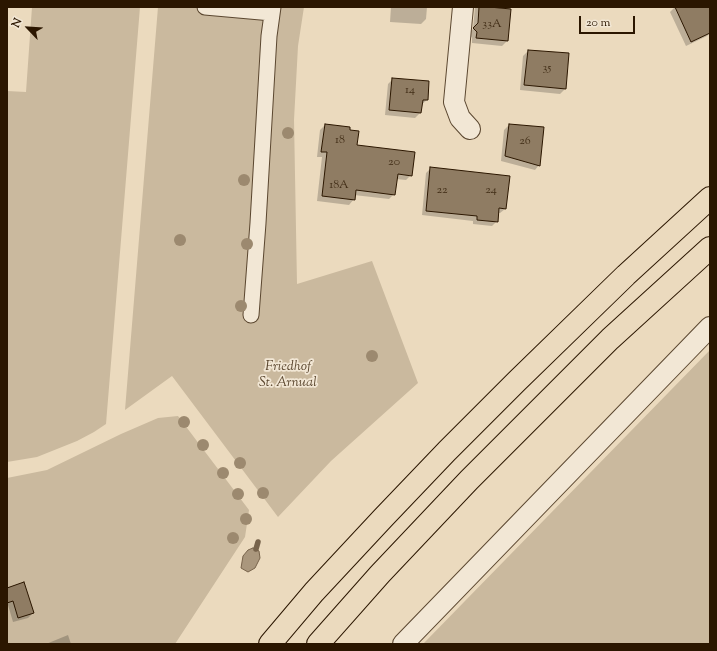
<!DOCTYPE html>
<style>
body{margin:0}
#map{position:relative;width:717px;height:651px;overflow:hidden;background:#ebdabe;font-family:"Sorts Mill Goudy",serif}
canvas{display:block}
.frame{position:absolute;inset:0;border:8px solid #2b1600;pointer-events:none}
.north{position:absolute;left:8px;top:8px;width:40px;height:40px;-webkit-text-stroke:3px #f2e7d5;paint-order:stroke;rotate:295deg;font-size:11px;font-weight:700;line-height:16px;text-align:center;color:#2b1600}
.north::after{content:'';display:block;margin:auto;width:14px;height:18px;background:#2b1600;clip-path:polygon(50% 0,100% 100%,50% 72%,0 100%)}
.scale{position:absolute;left:579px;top:16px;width:56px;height:18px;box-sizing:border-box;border:2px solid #2b1600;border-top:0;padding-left:5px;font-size:12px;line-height:14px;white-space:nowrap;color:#2b1600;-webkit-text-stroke:3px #f2e7d5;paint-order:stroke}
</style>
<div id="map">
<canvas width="717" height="651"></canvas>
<div class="frame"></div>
<div class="north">N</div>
<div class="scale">20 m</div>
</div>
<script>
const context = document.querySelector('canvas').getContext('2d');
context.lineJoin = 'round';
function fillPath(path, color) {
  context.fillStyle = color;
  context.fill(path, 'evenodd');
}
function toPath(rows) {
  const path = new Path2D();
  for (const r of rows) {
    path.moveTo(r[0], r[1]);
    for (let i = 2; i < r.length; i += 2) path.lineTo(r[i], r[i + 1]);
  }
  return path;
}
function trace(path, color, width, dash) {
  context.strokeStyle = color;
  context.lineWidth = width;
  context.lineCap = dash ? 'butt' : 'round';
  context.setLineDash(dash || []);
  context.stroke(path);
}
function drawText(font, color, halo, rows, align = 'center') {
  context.font = font + ' "Sorts Mill Goudy",serif';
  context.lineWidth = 3.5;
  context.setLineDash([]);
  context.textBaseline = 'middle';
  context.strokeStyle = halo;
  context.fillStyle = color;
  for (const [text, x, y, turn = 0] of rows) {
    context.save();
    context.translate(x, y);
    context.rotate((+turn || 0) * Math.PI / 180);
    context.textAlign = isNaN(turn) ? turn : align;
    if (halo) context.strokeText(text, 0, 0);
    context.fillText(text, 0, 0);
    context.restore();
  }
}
const green = toPath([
 [32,7,140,7,106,424,94,432,77,441,37,457,7,462,7,91,26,92],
 [158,7,304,7,298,46,294,120,297,284,372,261,418,383,331,461,278,517,172,376,125,410],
 [710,350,710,644,423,644],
 [178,416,249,510,245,537,175,644,7,644,7,478,47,470,121,434,158,418]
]);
const water = toPath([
 [253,548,256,549,259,551,260,558,255,568,248,572,241,568,243,556,248,550,253,548]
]);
const shadow = toPath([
 [391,7,427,7,426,19,421,24,390,22],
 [475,7,510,7,507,41,502,46,472,43,472,38,469,33,473,29],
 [675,7,710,7,710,33,707,36,686,46,670,12],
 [528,51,568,54,565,89,560,94,520,90,523,56],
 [393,79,427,100,421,105,420,113,415,118,385,115,388,84],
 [325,125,349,131,356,146,411,175,406,180,396,179,394,194,389,199,354,195,354,199,349,205,317,201,322,157,317,157,320,130],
 [509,125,539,165,535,170,501,161,504,130],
 [431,168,505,209,500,213,498,213,497,221,492,226,473,224,473,221,422,215,426,173],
 [7,589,33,613,28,618,13,622,8,605,7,606],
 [68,635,71,644,46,644]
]);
const stream = toPath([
 [256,549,258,542]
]);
const building = toPath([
 [479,7,489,7,511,9,508,41,476,38,477,32,473,28,478,23,479,7],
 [675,7,710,7,710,33,691,42,675,7],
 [528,50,569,53,566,89,524,85,528,50],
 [392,78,429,81,428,100,423,100,421,113,389,110,392,78],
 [325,124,350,127,350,130,359,131,357,145,415,152,412,176,398,174,395,195,356,190,355,200,322,196,327,152,321,152,325,124],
 [509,124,544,127,540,166,505,156,509,124],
 [430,167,510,176,506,209,499,208,498,222,477,220,477,216,426,211,430,167],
 [24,582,34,613,18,618,13,601,7,603,7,588,24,582]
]);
const pedestrian = toPath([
 [205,7,272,13],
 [251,315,258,223,269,36,273,7]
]);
const minor = toPath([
 [463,7,454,102,460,118,470,129],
 [403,644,710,327]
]);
const motorway = toPath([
 [270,644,314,592,383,518,447,451,517,381,626,275,710,198],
 [318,644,380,574,469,480,610,339,710,248]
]);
const trees = [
 [288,133],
 [244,180],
 [180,240],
 [247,244],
 [241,306],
 [372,356],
 [184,422],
 [203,445],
 [240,463],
 [223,473],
 [263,493],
 [238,494],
 [246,519],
 [233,538]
];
const numberNames = [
 ["33A",492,25],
 ["35",547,69],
 ["14",410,91],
 ["18",340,141],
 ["26",525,142],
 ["20",394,163],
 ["18A",339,186],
 ["22",442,191],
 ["24",491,191]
];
const parkNames = [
 ["Friedhof",288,368],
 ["St. Arnual",288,384]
];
fillPath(green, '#cab99e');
fillPath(water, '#aa977d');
trace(water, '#77634b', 1);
fillPath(shadow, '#0003');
trace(stream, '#77634b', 5.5);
fillPath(building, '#8f7c63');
trace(building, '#2b1600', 1);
trace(pedestrian, '#5b4730', 17);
trace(minor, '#5b4730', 22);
trace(motorway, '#2b1600', 24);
trace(pedestrian, '#f2e7d5', 15);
trace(minor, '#f2e7d5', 20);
trace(motorway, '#ebdabe', 22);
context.fillStyle = '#9c896f';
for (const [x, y] of trees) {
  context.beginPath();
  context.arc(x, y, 6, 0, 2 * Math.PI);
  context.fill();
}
drawText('12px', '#443019', null, numberNames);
drawText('italic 14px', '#5b472f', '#f2e7d5', parkNames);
</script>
